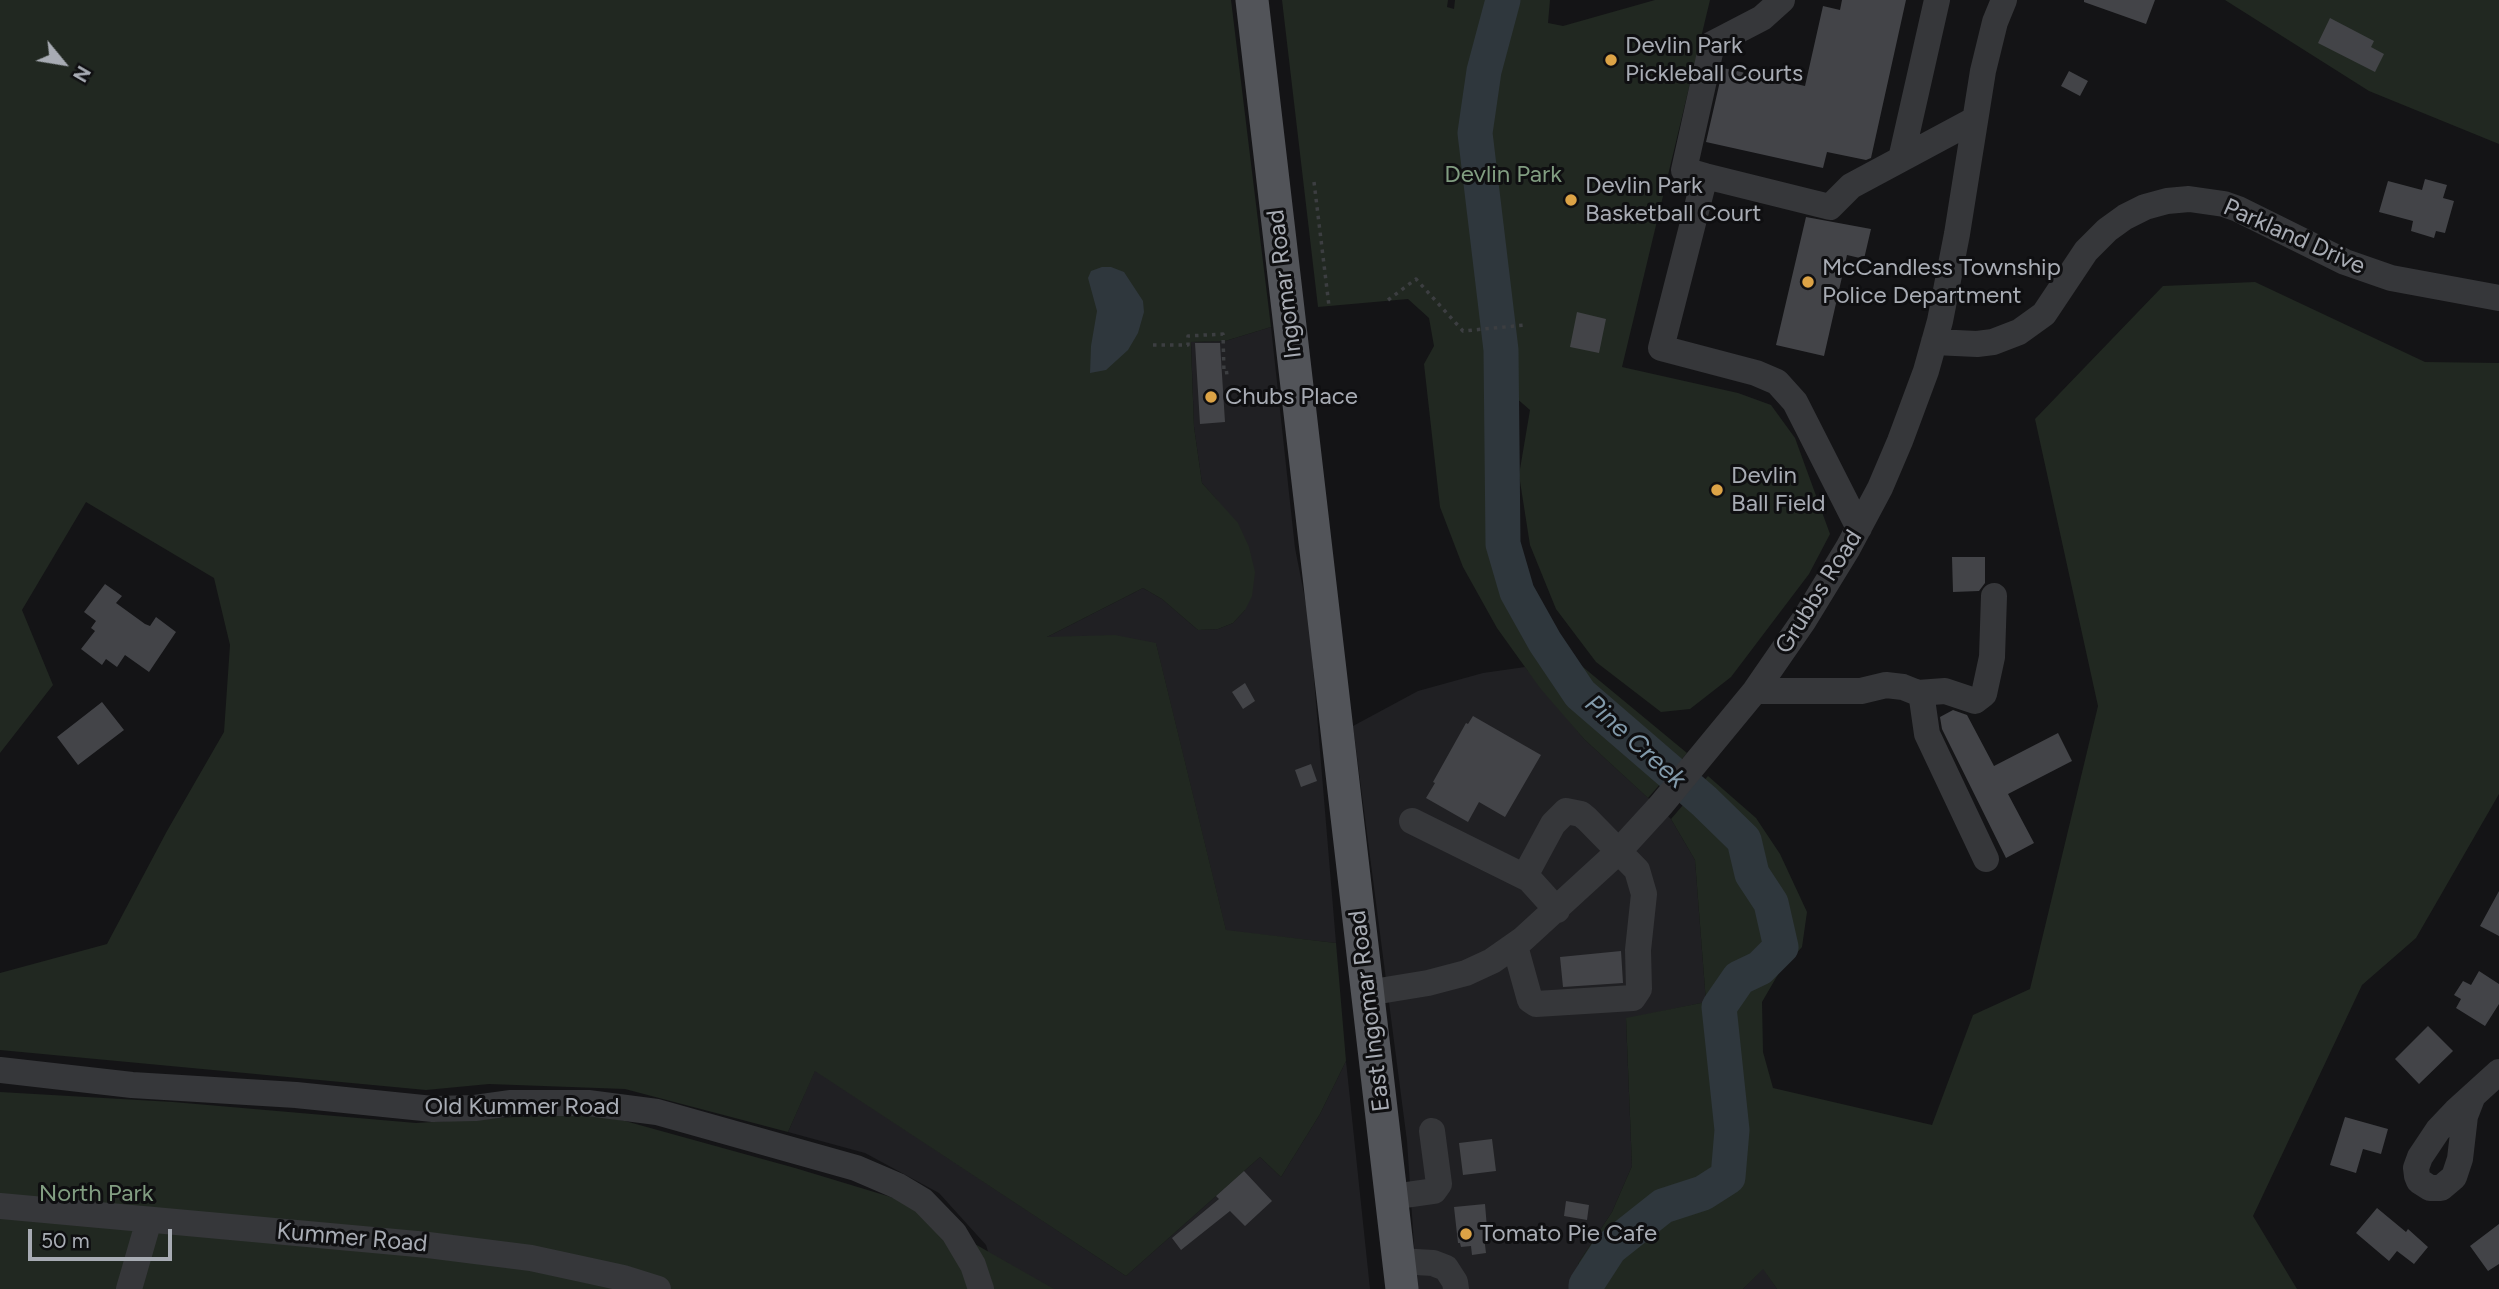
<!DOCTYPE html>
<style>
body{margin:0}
#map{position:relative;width:2499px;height:1289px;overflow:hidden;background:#141416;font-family:Figtree,sans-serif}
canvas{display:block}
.north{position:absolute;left:28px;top:28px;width:70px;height:70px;-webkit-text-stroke:5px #0f0f11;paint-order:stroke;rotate:120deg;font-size:19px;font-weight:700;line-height:28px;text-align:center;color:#a8acb4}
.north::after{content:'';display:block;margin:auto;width:24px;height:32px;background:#a8acb4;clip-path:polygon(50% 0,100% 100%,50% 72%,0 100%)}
.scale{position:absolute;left:28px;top:1229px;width:144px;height:32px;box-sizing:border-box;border:4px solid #a8acb4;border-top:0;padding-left:9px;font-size:21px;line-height:24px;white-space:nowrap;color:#a8acb4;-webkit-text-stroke:5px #0f0f11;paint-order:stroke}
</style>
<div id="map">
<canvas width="2499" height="1289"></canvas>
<div class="north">N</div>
<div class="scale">50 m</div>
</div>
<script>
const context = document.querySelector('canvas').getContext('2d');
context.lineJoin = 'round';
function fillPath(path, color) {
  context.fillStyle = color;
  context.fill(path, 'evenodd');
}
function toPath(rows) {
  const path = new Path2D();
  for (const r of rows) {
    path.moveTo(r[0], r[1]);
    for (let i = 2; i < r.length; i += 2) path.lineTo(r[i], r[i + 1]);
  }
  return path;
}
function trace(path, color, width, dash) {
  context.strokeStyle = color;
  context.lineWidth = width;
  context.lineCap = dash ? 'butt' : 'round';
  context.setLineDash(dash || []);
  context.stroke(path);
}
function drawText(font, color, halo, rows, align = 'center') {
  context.font = font + ' Figtree,sans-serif';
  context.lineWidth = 6;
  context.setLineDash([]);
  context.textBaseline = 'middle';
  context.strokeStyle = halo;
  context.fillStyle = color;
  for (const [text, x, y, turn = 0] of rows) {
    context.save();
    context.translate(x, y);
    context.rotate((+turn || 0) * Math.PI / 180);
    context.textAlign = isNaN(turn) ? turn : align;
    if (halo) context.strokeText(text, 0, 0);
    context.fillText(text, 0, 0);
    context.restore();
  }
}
const built = toPath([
 [1271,327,1295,548,1309,619,1336,943,1226,931,1156,644,1045,638,1143,588,1162,599,1198,630,1218,629,1233,623,1245,610,1217,500,1202,483,1194,427,1191,342,1225,341],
 [1525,667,1584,739,1671,819,1695,860,1706,1002,1626,1019,1632,1166,1612,1212,1579,1262,1572,1289,1417,1289,1407,1141,1353,726,1418,691,1483,673],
 [1346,1061,1370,1289,999,1289,986,1245,939,1193,865,1153,788,1132,815,1070,1126,1276,1260,1157,1281,1177,1320,1114],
 [1763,1268,1777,1289,1743,1289]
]);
const green = toPath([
 [0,0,1231,0,1271,327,1225,341,1191,342,1191,346,1194,427,1202,483,1238,523,1249,547,1255,572,1252,596,1245,610,1233,623,1218,629,1198,630,1162,599,1143,588,1047,637,1115,635,1156,643,1226,930,1336,943,1346,1061,1320,1114,1281,1177,1260,1157,1126,1276,815,1071,788,1132,625,1089,489,1084,426,1090,0,1050,0,973,107,944,167,831,224,732,230,645,214,578,86,502,22,610,53,685,0,753],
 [1282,0,1448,0,1447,7,1454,9,1455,0,1550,0,1548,23,1563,26,1655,0,1710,0,1622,367,1738,393,1771,405,1795,438,1830,534,1809,574,1731,677,1690,709,1661,712,1596,662,1556,609,1530,545,1519,475,1530,410,1515,397,1500,504,1516,586,1560,648,1687,753,1648,798,1584,739,1540,688,1497,628,1463,567,1440,507,1424,364,1434,346,1429,318,1408,299,1318,307],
 [2225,0,2499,0,2499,144,2369,91],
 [2255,282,2425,362,2499,363,2499,794,2416,938,2362,985,2253,1216,2297,1289,1777,1289,1763,1269,1743,1289,1572,1289,1579,1262,1612,1212,1632,1166,1626,1018,1706,1002,1695,860,1671,819,1708,776,1756,818,1780,854,1807,912,1802,947,1780,971,1762,1002,1763,1052,1773,1088,1932,1125,1973,1015,2030,989,2098,706,2035,419,2163,286],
 [0,1092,173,1102,416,1123,580,1113,625,1121,795,1168,894,1198,1054,1289,0,1289]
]);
const water = toPath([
 [1102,267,1111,267,1124,272,1143,301,1144,312,1138,333,1128,350,1106,370,1090,373,1091,346,1097,311,1088,278,1091,271]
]);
const river = toPath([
 [1503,0,1484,71,1475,133,1501,350,1503,544,1517,592,1545,642,1580,694,1704,801,1744,840,1752,874,1771,903,1781,947,1760,968,1739,978,1719,1007,1732,1130,1728,1177,1703,1193,1663,1206,1610,1248,1586,1285,1586,1289]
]);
const building = toPath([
 [1842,0,1906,0,1871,158,1866,160,1827,152,1823,168,1706,142,1723,68,1805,86,1823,6,1840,10],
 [2084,0,2155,0,2146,24,2084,2],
 [2330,18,2374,41,2371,47,2384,54,2375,72,2318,43],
 [2069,71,2088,81,2080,96,2061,86],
 [2425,179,2447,185,2443,198,2454,201,2445,233,2436,231,2434,238,2411,231,2413,221,2379,212,2388,181,2422,190],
 [1806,217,1871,229,1864,259,1847,255,1824,356,1776,345],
 [1577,312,1606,319,1599,353,1570,347],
 [1195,343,1220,343,1225,422,1200,424],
 [1952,557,1985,557,1985,583,1979,591,1953,592],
 [105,584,122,596,116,603,145,624,150,626,156,617,176,632,149,672,125,655,117,667,106,659,102,665,81,649,95,631,91,628,96,621,84,612],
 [1245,683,1255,701,1243,709,1232,692],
 [102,702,124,730,78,765,57,737],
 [1953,710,1967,715,1994,766,2058,733,2072,761,2008,794,2034,843,2006,858,1942,729,1940,717],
 [1473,716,1541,755,1505,817,1479,802,1468,822,1426,798,1435,783,1433,782,1466,723,1468,724],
 [1311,764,1317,781,1301,787,1295,770],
 [2499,891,2499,936,2480,926],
 [1621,951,1623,983,1563,987,1560,957],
 [2479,971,2499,984,2499,1004,2485,1026,2456,1008,2461,999,2454,995,2463,981,2471,985],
 [2428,1026,2453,1051,2419,1084,2395,1059],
 [2345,1117,2388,1129,2381,1154,2363,1149,2356,1173,2330,1165],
 [1492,1139,1496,1171,1463,1175,1459,1143],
 [1244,1171,1272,1201,1245,1226,1230,1211,1181,1250,1172,1238,1219,1199,1216,1196],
 [1566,1201,1589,1205,1587,1220,1564,1216],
 [1485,1204,1487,1228,1483,1229,1486,1253,1472,1255,1471,1246,1461,1247,1460,1243,1458,1243,1454,1207],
 [2377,1208,2406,1232,2408,1229,2428,1247,2414,1264,2397,1251,2389,1261,2356,1233],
 [2499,1224,2499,1264,2488,1271,2470,1246]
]);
const path = toPath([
 [1314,182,1329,306],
 [1388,300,1416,279,1463,331,1525,325],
 [1153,345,1188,345,1188,336,1223,334,1224,373,1232,372]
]);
const minor = toPath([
 [1901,159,1937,0],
 [1705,176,1684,170,1712,44,1762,18,1782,0],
 [1934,342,1977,344,1993,342,2019,332,2044,314,2086,251,2107,230,2125,217,2145,207,2167,201,2189,199,2224,204,2238,209,2345,262,2391,278,2499,298],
 [1859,528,1795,402,1777,382,1756,373,1661,348,1705,176,1830,207,1851,186,1974,120],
 [1755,691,1861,691,1886,685,1903,687,1918,693,1922,699,1927,734,1986,859],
 [1918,693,1945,691,1975,701,1984,694,1992,657,1994,596],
 [1412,821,1529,879],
 [1515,946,1530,1000,1536,1004,1633,998,1639,989,1638,950,1644,894,1637,870,1587,819,1581,814,1566,811,1553,824,1527,872,1529,879,1557,910],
 [1367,993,1428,983,1466,973,1492,961,1522,940,1618,852,1661,805,1755,691,1804,620,1848,548,1880,488,1900,441,1926,371,1940,321,1957,234,1983,71,1995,22,2004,0],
 [0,1070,132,1085,296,1095,433,1109,475,1108,511,1103,588,1103,657,1112,856,1168,898,1186,923,1201,954,1233,973,1265,981,1289],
 [2472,1098,2465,1116,2460,1159,2454,1177,2441,1188,2430,1188,2419,1181,2417,1176,2416,1168,2420,1157,2438,1130,2456,1111,2499,1072],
 [1392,1197,1434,1191,1439,1184,1432,1131],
 [0,1206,428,1245,531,1258,623,1278,658,1289],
 [1399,1261,1433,1263,1446,1268,1455,1282,1456,1289],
 [129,1289,149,1220]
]);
const major = toPath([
 [1252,0,1402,1289]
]);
const markers = [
 [1611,60,7,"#dca346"],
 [1571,200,7,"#dca346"],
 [1808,282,7,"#dca346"],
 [1211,397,7,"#dca346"],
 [1717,490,7,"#dca346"],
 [1466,1234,7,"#dca346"]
];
const poiNames = [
 ["Devlin Park",1625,46],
 ["Pickleball Courts",1625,74],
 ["Devlin Park",1585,186],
 ["Basketball Court",1585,214],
 ["McCandless Township",1822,268],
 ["Police Department",1822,296],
 ["Chubs Place",1225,397],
 ["Devlin",1731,476],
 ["Ball Field",1731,504],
 ["Tomato Pie Cafe",1480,1234]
];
const parkNames = [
 ["Devlin Park",1503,175],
 ["North Park",96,1194]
];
const streetNames = [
 ["Parkland Drive",2294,237,24],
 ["Ingomar Road",1285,284,-97],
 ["Grubbs Road",1819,592,-58],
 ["East Ingomar Road",1370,1011,-97],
 ["Old Kummer Road",522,1107],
 ["Kummer Road",352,1238,5]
];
const waterNames = [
 ["Pine Creek",1635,742,42]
];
fillPath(built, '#202023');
fillPath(green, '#212821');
fillPath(water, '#2f373d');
trace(river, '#2f373d', 35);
fillPath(building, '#434448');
trace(path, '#3c3e41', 3.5, [3.5, 5]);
trace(minor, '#36373a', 26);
trace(major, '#525459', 33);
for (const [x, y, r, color] of markers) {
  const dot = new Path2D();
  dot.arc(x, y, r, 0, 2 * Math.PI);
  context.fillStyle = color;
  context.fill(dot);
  trace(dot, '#0f0f11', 2.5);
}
drawText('24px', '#a8acb4', '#0f0f11', poiNames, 'left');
drawText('24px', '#819d81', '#0f0f11', parkNames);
drawText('24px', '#a8acb4', '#0f0f11', streetNames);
drawText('italic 26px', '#829aab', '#0f0f11', waterNames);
</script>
